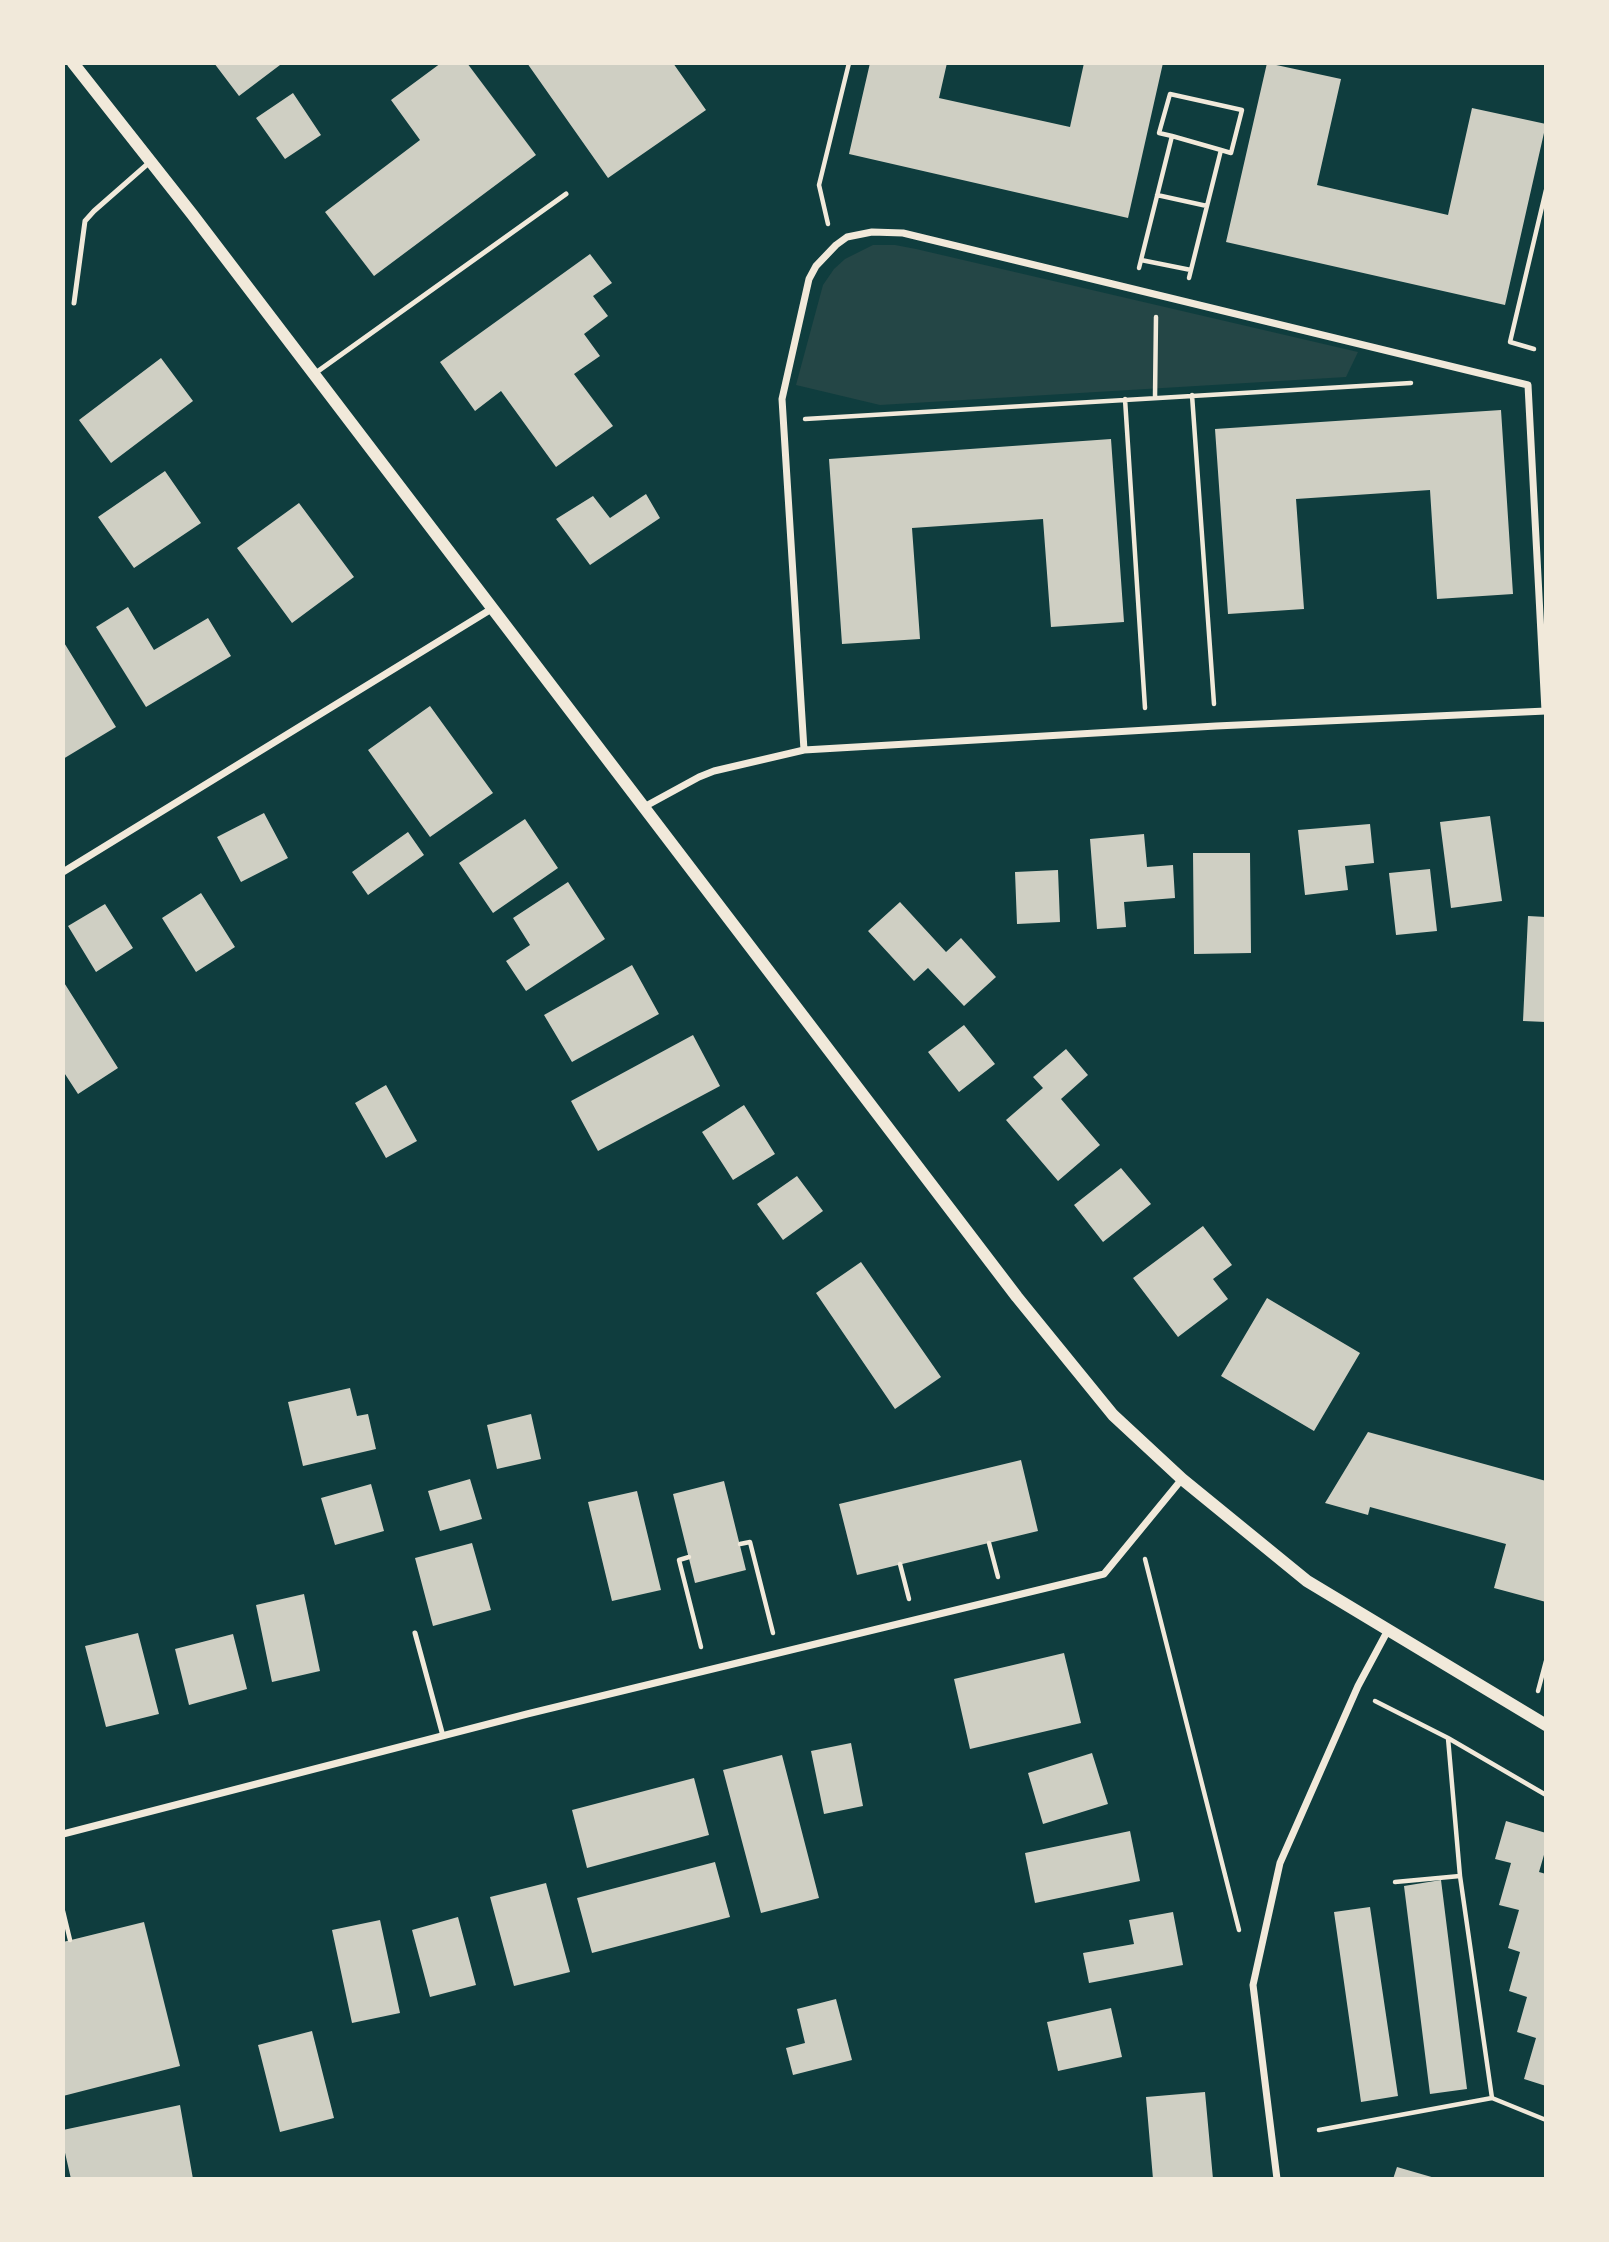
<!DOCTYPE html>
<style>
body{margin:0}
#map{position:relative;width:1609px;height:2242px;overflow:hidden;background:#0f3d3e;font-family:Karla,sans-serif}
canvas{display:block}
.frame{position:absolute;inset:0;border:65px solid #f1e9da;pointer-events:none}
</style>
<div id="map">
<canvas width="1609" height="2242"></canvas>
<div class="frame"></div>
</div>
<script>
const context = document.querySelector('canvas').getContext('2d');
context.lineJoin = 'round';
function fillPath(path, color) {
  context.fillStyle = color;
  context.fill(path, 'evenodd');
}
function toPath(rows) {
  const path = new Path2D();
  for (const r of rows) {
    path.moveTo(r[0], r[1]);
    for (let i = 2; i < r.length; i += 2) path.lineTo(r[i], r[i + 1]);
  }
  return path;
}
function trace(path, color, width, dash) {
  context.strokeStyle = color;
  context.lineWidth = width;
  context.lineCap = dash ? 'butt' : 'round';
  context.setLineDash(dash || []);
  context.stroke(path);
}
const green = toPath([
 [873,245,895,245,916,249,1358,352,1346,377,880,405,796,385,823,285,834,269,845,259]
]);
const building = toPath([
 [214,63,279,63,280,65,239,96],
 [441,63,467,63,536,155,374,276,325,212,420,140,391,100],
 [527,63,673,63,706,110,608,178],
 [870,63,947,63,939,98,1070,127,1084,63,1163,63,1128,218,849,154],
 [1267,63,1341,79,1317,185,1448,215,1472,108,1546,124,1505,305,1226,242],
 [293,93,321,135,285,159,256,118],
 [590,254,612,283,593,296,608,316,584,334,600,356,574,374,613,426,556,467,501,391,475,411,440,362],
 [161,358,193,401,111,463,79,420],
 [1501,410,1513,594,1437,599,1430,490,1296,499,1304,609,1228,614,1215,429],
 [1111,439,1124,622,1051,627,1043,519,912,528,920,639,842,644,829,459],
 [165,471,201,523,134,568,98,517],
 [646,494,660,518,590,565,556,519,593,496,610,518],
 [299,503,354,577,292,623,237,548],
 [128,607,154,650,208,618,231,656,146,707,96,627],
 [63,641,116,727,63,759],
 [430,706,493,793,430,837,368,750],
 [264,813,288,858,241,882,217,837],
 [1490,816,1502,901,1451,908,1440,822],
 [525,819,558,868,493,913,459,863],
 [1370,824,1374,863,1345,866,1348,890,1305,895,1298,830],
 [408,832,424,855,368,895,352,872],
 [1144,834,1147,867,1173,865,1175,898,1124,902,1126,927,1097,929,1090,839],
 [1193,853,1250,853,1251,953,1194,954],
 [1430,869,1437,931,1396,935,1389,873],
 [1058,870,1060,922,1017,924,1015,872],
 [568,882,605,939,526,991,506,961,530,945,513,918],
 [201,893,235,947,196,972,162,918],
 [900,902,946,952,961,938,996,977,964,1006,928,968,914,981,868,931],
 [105,904,133,948,96,972,68,926],
 [1528,916,1546,917,1546,1022,1523,1021],
 [632,965,659,1014,572,1062,544,1015],
 [63,981,118,1068,78,1094,63,1071],
 [964,1025,995,1064,959,1092,928,1052],
 [693,1035,720,1086,598,1151,571,1101],
 [1066,1049,1088,1075,1061,1099,1100,1145,1058,1181,1006,1120,1043,1088,1033,1077],
 [386,1085,417,1141,386,1158,355,1103],
 [744,1105,775,1154,733,1180,702,1132],
 [1121,1168,1151,1204,1103,1242,1074,1205],
 [797,1176,823,1211,783,1240,757,1204],
 [1203,1226,1232,1265,1213,1279,1228,1299,1178,1337,1133,1278],
 [861,1262,941,1377,895,1409,816,1293],
 [1267,1298,1360,1353,1314,1431,1221,1376],
 [350,1388,357,1416,368,1414,376,1449,303,1466,288,1402],
 [531,1414,541,1459,497,1469,487,1425],
 [1368,1432,1546,1481,1546,1602,1494,1588,1506,1544,1370,1507,1368,1515,1325,1503],
 [1021,1460,1038,1531,857,1575,839,1504],
 [470,1479,482,1519,440,1531,428,1491],
 [724,1481,746,1570,695,1583,673,1494],
 [371,1484,384,1531,335,1545,321,1498],
 [637,1491,661,1590,612,1601,588,1502],
 [472,1543,491,1610,433,1626,415,1558],
 [304,1594,320,1671,272,1682,256,1605],
 [138,1633,159,1714,106,1727,85,1646],
 [233,1634,247,1689,189,1705,175,1649],
 [1064,1653,1081,1723,970,1749,954,1679],
 [851,1743,863,1806,824,1814,811,1751],
 [1092,1753,1108,1804,1043,1824,1028,1773],
 [782,1755,819,1898,761,1913,723,1770],
 [694,1778,709,1835,587,1868,572,1810],
 [1506,1821,1546,1833,1546,1848,1539,1872,1546,1874,1546,2086,1524,2079,1536,2038,1517,2032,1527,1997,1509,1991,1520,1952,1508,1948,1519,1910,1499,1905,1511,1863,1495,1859],
 [1130,1831,1140,1881,1035,1903,1025,1853],
 [715,1862,730,1917,592,1953,577,1898],
 [1441,1880,1467,2089,1430,2094,1404,1886],
 [546,1883,570,1972,514,1986,490,1897],
 [1370,1907,1398,2096,1361,2102,1334,1912],
 [1173,1912,1183,1965,1089,1983,1083,1953,1134,1944,1129,1920],
 [458,1917,476,1985,430,1997,412,1930],
 [380,1920,400,2013,352,2023,332,1930],
 [144,1922,180,2066,63,2096,63,1942],
 [836,1999,852,2060,793,2075,786,2048,805,2043,797,2009],
 [1111,2008,1122,2057,1058,2071,1047,2022],
 [312,2031,334,2118,280,2132,258,2045],
 [1205,2092,1213,2179,1153,2179,1146,2097],
 [180,2105,193,2179,71,2179,63,2144,63,2130],
 [1397,2167,1435,2178,1435,2179,1393,2179]
]);
const path = toPath([
 [1172,136,1221,150],
 [1157,195,1207,206],
 [828,224,819,185,849,63],
 [1141,260,1191,270],
 [1139,268,1172,136,1159,133,1170,94,1242,110,1231,153,1221,150,1189,278],
 [1534,349,1510,342,1546,190],
 [1192,395,1214,704],
 [1155,397,1156,317],
 [1125,399,1145,708],
 [805,419,1411,383],
 [989,1543,998,1577],
 [740,1544,750,1542,773,1633],
 [689,1557,679,1560,701,1647],
 [1145,1559,1239,1930],
 [900,1564,909,1599],
 [1538,1691,1546,1661],
 [1375,1701,1448,1738,1546,1795],
 [1448,1738,1460,1876,1492,2098],
 [1395,1882,1460,1876],
 [63,1911,70,1940],
 [1319,2130,1492,2098,1546,2120]
]);
const service = toPath([
 [74,303,85,221,94,211,151,161],
 [314,374,566,194],
 [415,1633,443,1736]
]);
const minor = toPath([
 [804,750,782,399,809,279,816,266,836,245,847,237,872,232,903,233,1528,385,1545,711],
 [644,807,699,777,714,771,804,750,1216,726,1546,711],
 [63,872,493,608],
 [63,1834,527,1714,1104,1574,1182,1479],
 [1277,2179,1253,1985,1280,1863,1358,1686,1388,1630]
]);
const tertiary = toPath([
 [73,63,192,214,1017,1297,1113,1415,1182,1479,1307,1581,1546,1725]
]);
fillPath(green, '#244646');
fillPath(building, '#cfcfc3');
trace(path, '#f1e9da', 4.5);
trace(service, '#f1e9da', 5);
trace(minor, '#f1e9da', 7);
trace(tertiary, '#f1e9da', 12);
</script>
